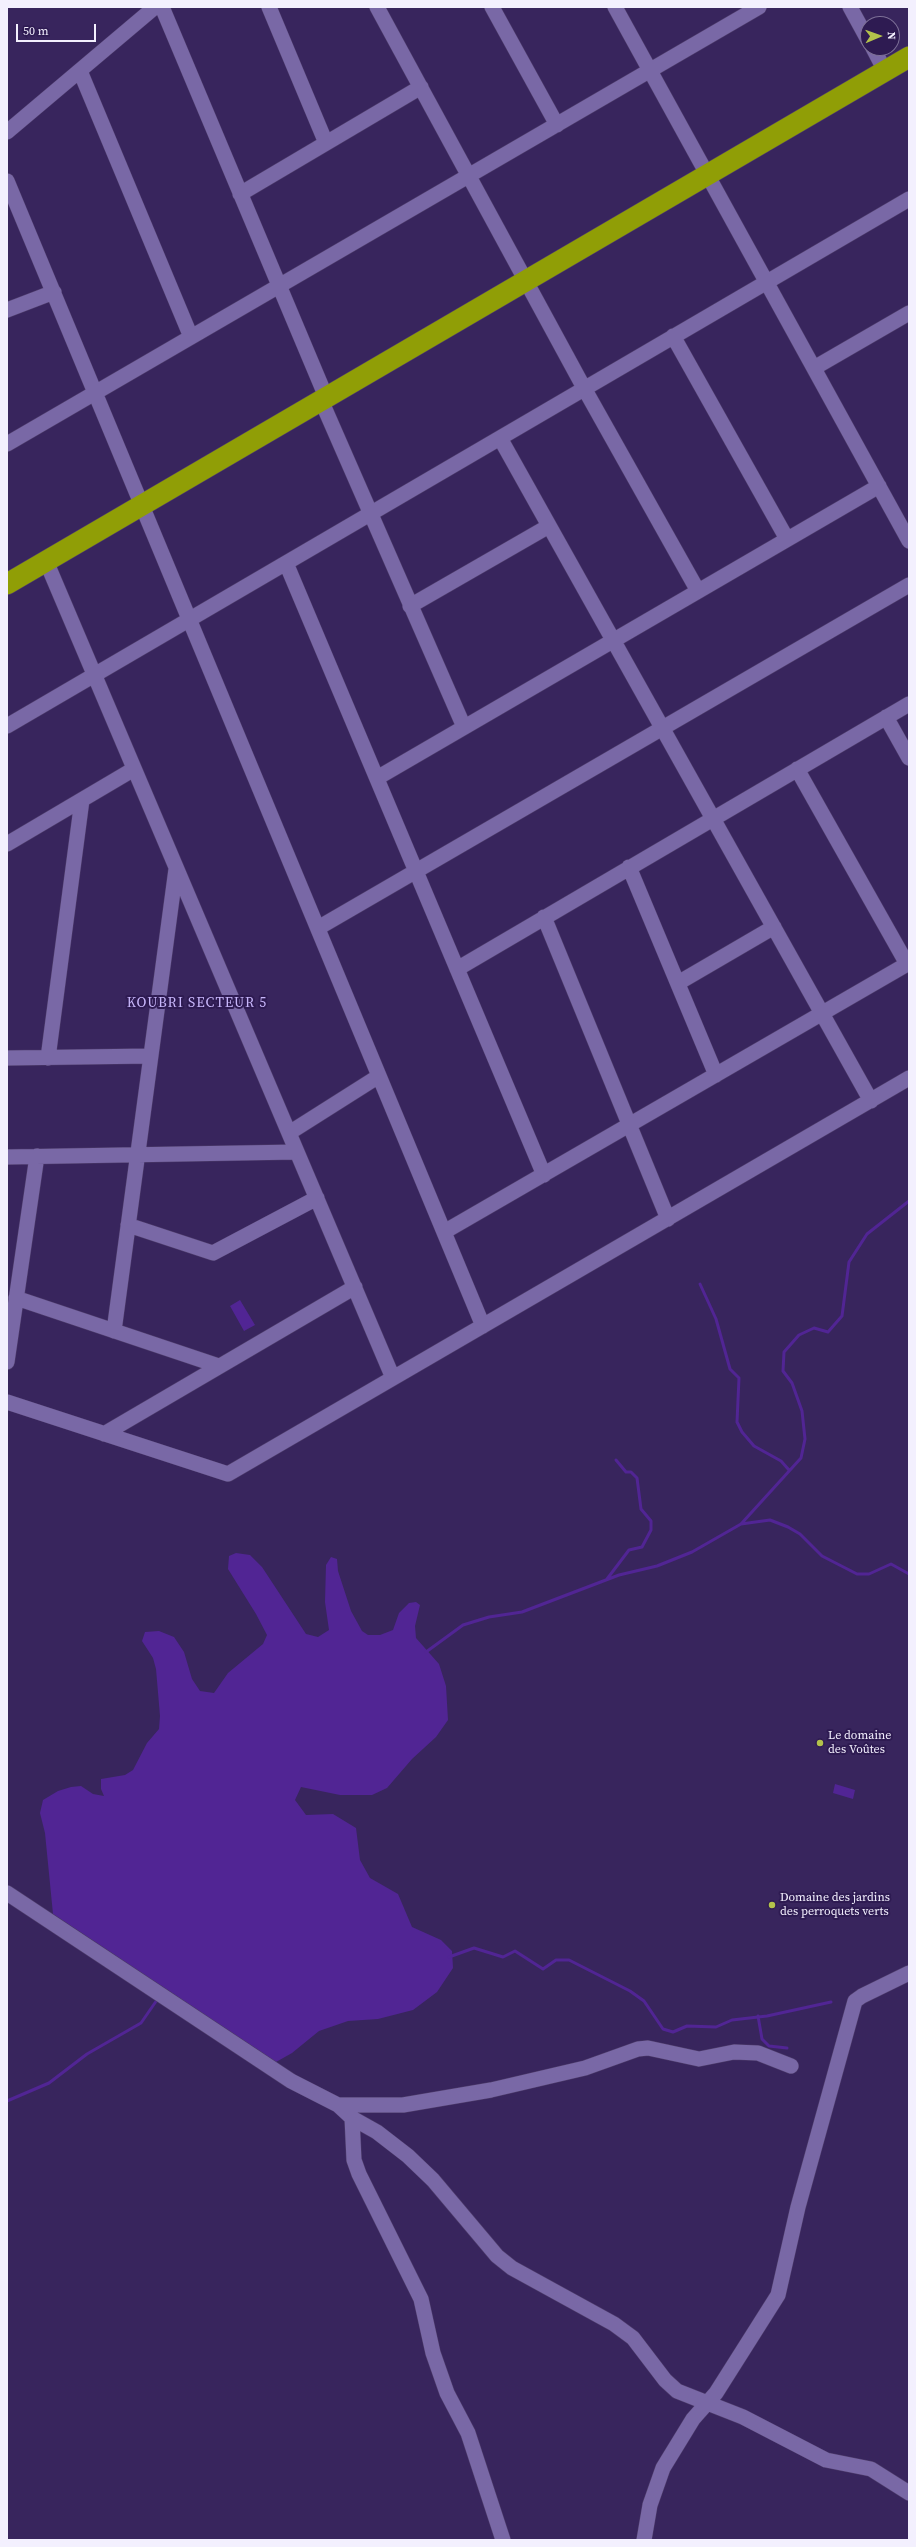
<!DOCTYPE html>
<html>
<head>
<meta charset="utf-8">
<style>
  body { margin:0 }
  #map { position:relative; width:916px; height:2547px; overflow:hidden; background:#38255d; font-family:"Source Serif 4",serif }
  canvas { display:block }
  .frame { position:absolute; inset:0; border:8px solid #f3f0fe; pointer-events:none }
  .north { position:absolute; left:860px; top:16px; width:40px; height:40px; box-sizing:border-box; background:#2e1b52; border:1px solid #7d7097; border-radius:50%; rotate:88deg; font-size:11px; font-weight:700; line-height:16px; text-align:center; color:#f3f0fe }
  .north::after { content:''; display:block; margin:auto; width:14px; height:18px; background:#b3c24b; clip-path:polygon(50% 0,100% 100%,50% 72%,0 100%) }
  .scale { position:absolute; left:16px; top:24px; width:80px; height:18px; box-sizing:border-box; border:2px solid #f3f0fe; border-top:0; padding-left:5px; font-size:12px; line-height:14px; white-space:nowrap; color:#f3f0fe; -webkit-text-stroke:3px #2e1b52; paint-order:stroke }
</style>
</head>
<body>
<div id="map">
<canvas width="916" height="2547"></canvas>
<div class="frame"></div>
<div class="north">N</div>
<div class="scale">50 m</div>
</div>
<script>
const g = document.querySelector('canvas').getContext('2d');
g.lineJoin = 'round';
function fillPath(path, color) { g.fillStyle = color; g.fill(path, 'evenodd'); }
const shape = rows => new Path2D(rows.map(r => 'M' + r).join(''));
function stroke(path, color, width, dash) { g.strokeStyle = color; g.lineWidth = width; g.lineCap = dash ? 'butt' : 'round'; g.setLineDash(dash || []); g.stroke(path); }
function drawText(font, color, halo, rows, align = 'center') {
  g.font = font + ' "Source Serif 4",serif'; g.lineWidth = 4; g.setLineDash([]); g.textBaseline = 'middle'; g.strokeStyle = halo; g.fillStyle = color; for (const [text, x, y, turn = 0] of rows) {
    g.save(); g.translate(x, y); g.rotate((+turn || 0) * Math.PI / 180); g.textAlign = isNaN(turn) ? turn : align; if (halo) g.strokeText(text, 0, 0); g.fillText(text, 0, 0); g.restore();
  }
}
fillPath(shape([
  [240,1300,255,1325,244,1331,230,1306],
  [236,1553,250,1555,262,1567,306,1634,318,1637,329,1630,325,1602,326,1565,331,1557,337,1559,338,1571,351,1611,362,1631,368,1635,380,1635,393,1630,399,1613,409,1603,416,1602,420,1605,415,1626,416,1638,439,1664,446,1686,448,1720,436,1737,412,1759,387,1788,372,1795,340,1795,301,1787,295,1800,306,1815,333,1814,356,1828,360,1860,370,1878,398,1894,412,1927,441,1940,452,1951,453,1968,437,1992,413,2010,378,2019,348,2021,319,2031,292,2053,276,2062,53,1914,45,1833,40,1813,43,1800,58,1791,71,1787,81,1786,93,1794,104,1796,101,1789,101,1779,125,1775,133,1770,147,1743,159,1729,160,1716,156,1669,153,1658,142,1641,145,1632,159,1631,174,1637,184,1652,192,1679,200,1691,214,1693,228,1673,263,1644,267,1635,256,1614,228,1569,229,1556],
  [835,1784,855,1790,853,1799,833,1793]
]), '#512594');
stroke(shape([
  [700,1284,716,1319,730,1369,739,1378,737,1422,742,1432,754,1446,781,1461,789,1470],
  [741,1524,770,1520,788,1527,800,1534,822,1556,857,1574,869,1574,891,1564,909,1574],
  [607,1579,629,1550,642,1547,651,1530,651,1521,641,1509,637,1478,631,1472,626,1472,616,1460],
  [426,1652,463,1625,489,1617,522,1612,619,1575,657,1566,692,1552,741,1524,801,1458,805,1439,802,1411,792,1383,783,1371,784,1352,799,1335,814,1328,828,1332,842,1316,849,1262,867,1234,909,1201],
  [449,1957,474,1948,503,1957,515,1951,543,1969,556,1960,569,1960,630,1991,644,2001,663,2029,673,2032,687,2026,716,2027,732,2020,767,2016,831,2002],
  [758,2016,762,2039,769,2046,787,2048],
  [7,2101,49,2083,87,2054,141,2023,159,1997]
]), '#512594', 3);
const minor = shape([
  [162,7,326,397],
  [269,7,326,143],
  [377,7,584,388,698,591],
  [492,7,557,125],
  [615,7,909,541],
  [850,7,868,40],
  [873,48,885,71],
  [80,71,191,337],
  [7,132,155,7],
  [7,181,483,1326],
  [240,194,421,87],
  [7,310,54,292],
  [673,336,787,539],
  [814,368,909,313],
  [321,400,464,727],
  [500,438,871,1101],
  [7,444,759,7],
  [46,561,393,1378],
  [286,563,544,1175],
  [410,606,549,526],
  [886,717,909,758],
  [7,726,909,199],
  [797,769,907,964],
  [377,778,879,486],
  [7,844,134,769],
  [629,867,716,1075],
  [544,917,668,1219],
  [318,928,909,585],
  [457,969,909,704],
  [678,983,774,927],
  [7,1058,151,1056],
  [48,1058,82,800],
  [289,1133,379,1076],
  [7,1157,297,1152],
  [128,1225,213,1253,317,1198],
  [444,1232,909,963],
  [16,1298,219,1366],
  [114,1331,176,869],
  [7,1362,37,1156],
  [7,1402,228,1474,909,1078],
  [104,1434,355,1287],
  [7,1893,291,2081,338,2105,352,2118,377,2132,408,2156,433,2180,497,2256,512,2268,614,2324,633,2338,665,2380,677,2391,743,2417,826,2460,871,2469,909,2493],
  [338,2105,403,2105,491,2090,585,2068,638,2049,648,2048,699,2059,734,2052,758,2053,791,2066],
  [352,2118,354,2160,359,2174,421,2299,433,2353,447,2393,468,2433,503,2540],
  [644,2540,650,2505,663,2468,693,2419,716,2393,778,2295,798,2207,855,2001,862,1996,909,1973]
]);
const highway = shape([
  [7,584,909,57]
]);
stroke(minor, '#4e3d6b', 16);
stroke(highway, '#4e3d6b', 22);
stroke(minor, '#7968a6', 15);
stroke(highway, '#909e06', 21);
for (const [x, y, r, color] of [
  [820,1743,4,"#b3c24b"],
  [772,1905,4,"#b3c24b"]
]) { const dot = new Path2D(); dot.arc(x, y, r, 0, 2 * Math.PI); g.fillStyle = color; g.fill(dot); stroke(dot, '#2e1b52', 1.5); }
drawText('12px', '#f3f0fe', '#2e1b52', [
  ["Le domaine",828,1736],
  ["des Voûtes",828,1750],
  ["Domaine des jardins",780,1898],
  ["des perroquets verts",780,1912]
], 'left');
g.letterSpacing = '1px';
drawText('14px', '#c8b7fb', '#2e1b52', [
  ["KOUBRI SECTEUR 5",197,1003]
]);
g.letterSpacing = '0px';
</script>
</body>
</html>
